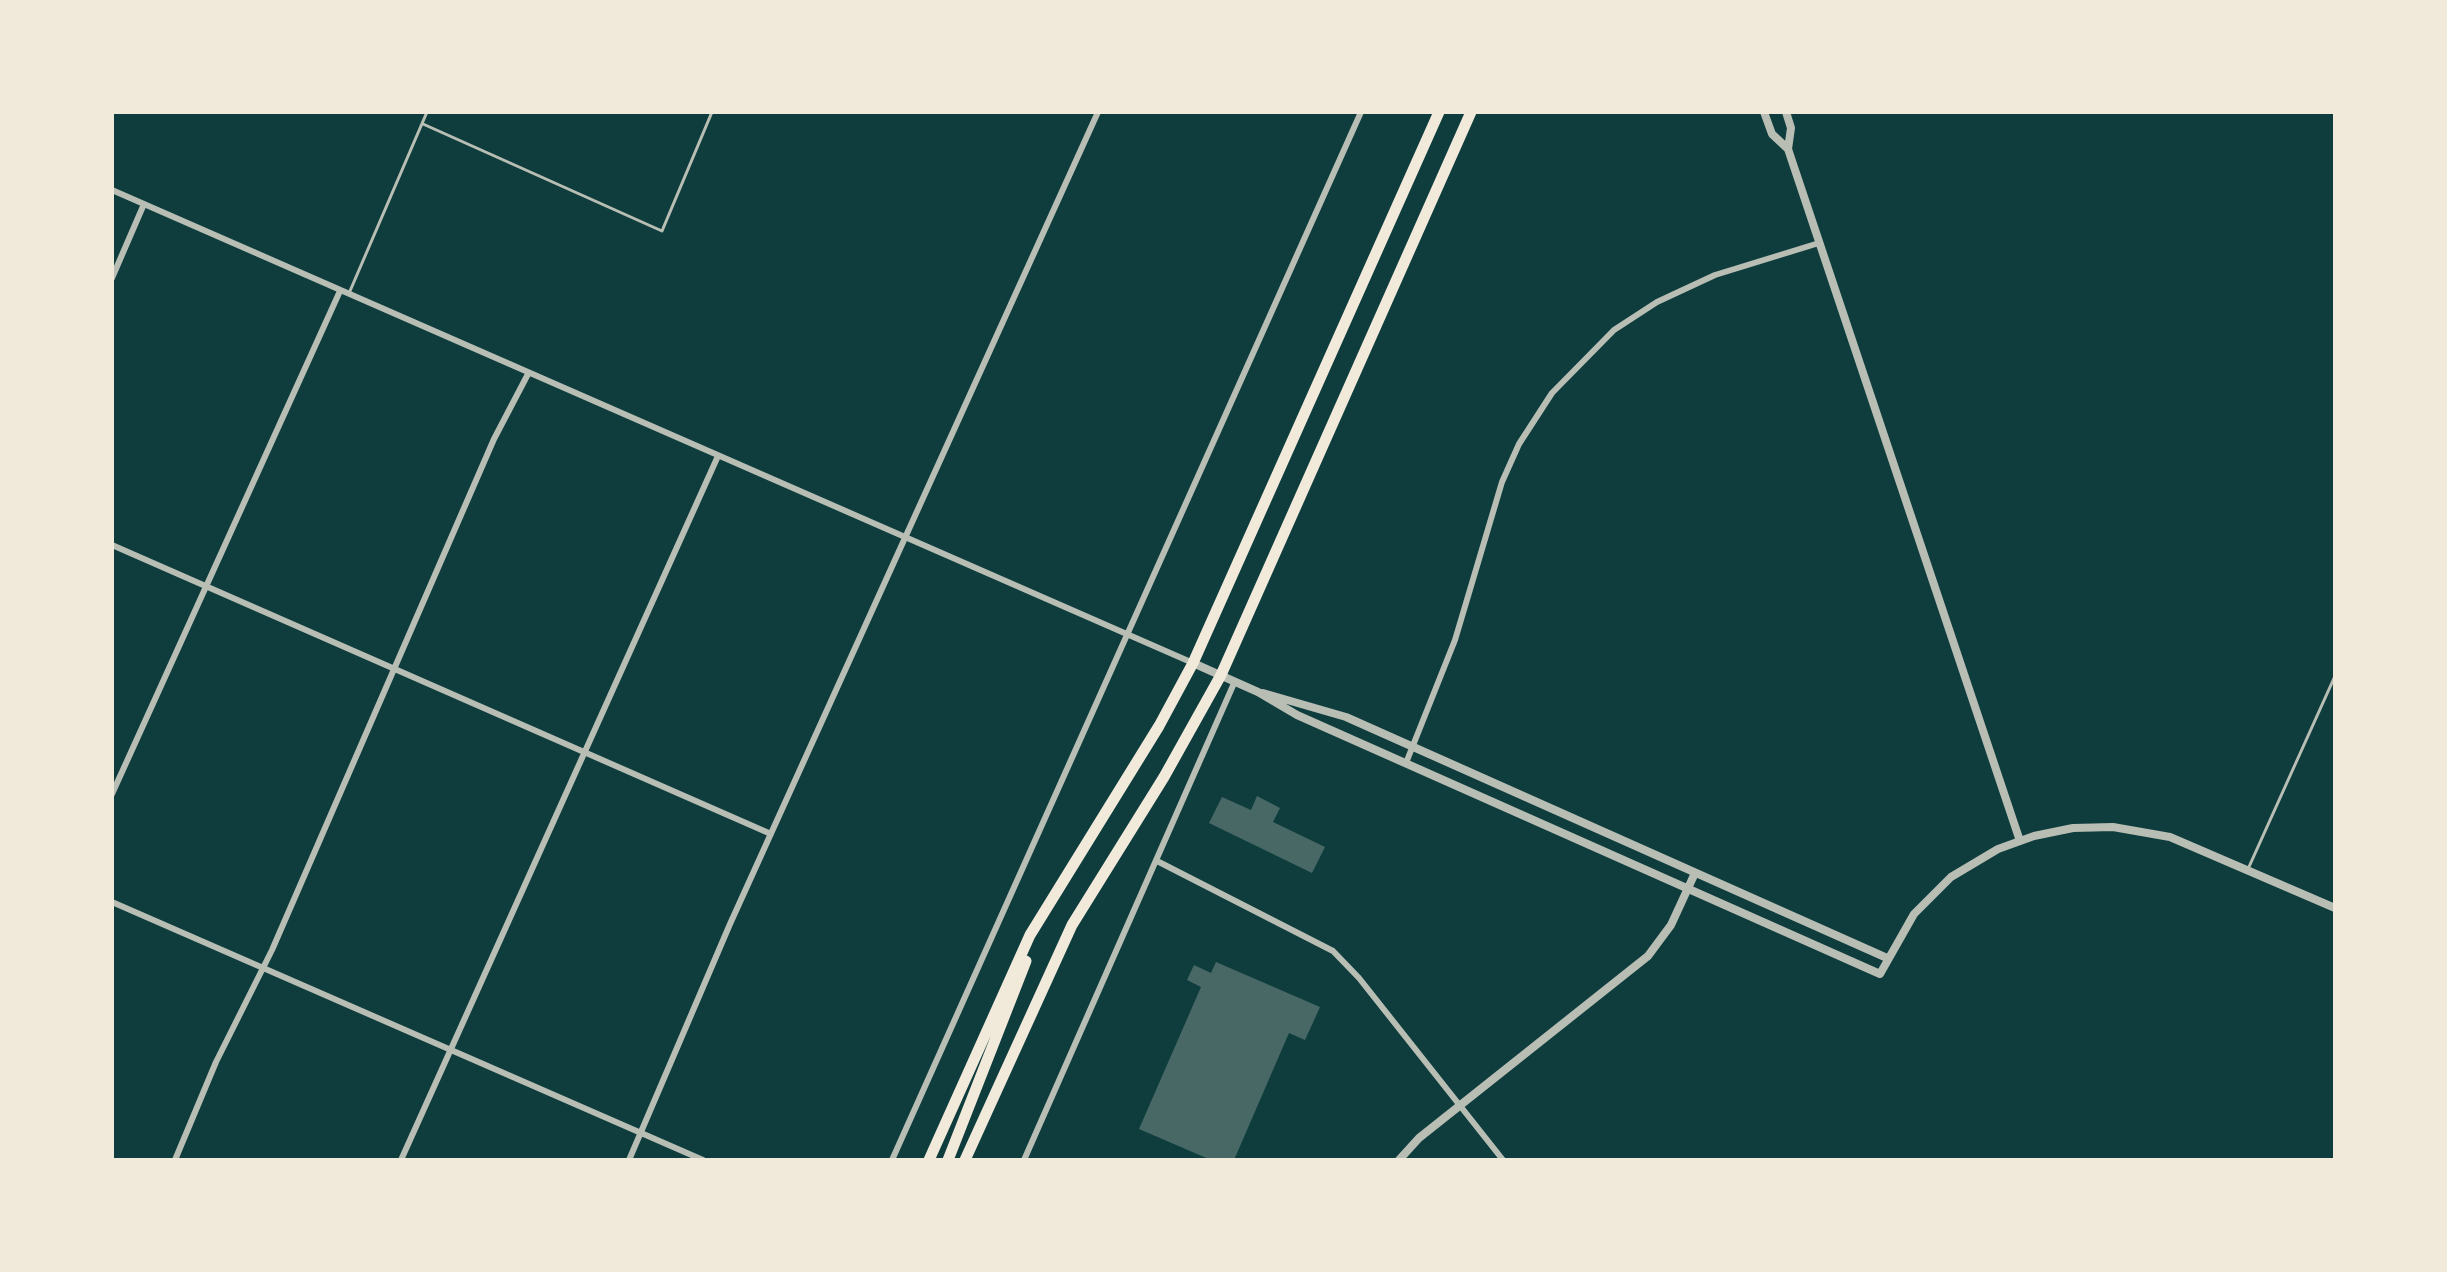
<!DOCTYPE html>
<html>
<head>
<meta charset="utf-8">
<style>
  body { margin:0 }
  #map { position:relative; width:2447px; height:1272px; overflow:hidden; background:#0f3d3e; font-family:Commissioner,sans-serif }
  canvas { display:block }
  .frame { position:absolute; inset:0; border:114px solid #f1e9da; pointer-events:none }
</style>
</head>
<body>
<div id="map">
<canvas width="2447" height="1272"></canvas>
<div class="frame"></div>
</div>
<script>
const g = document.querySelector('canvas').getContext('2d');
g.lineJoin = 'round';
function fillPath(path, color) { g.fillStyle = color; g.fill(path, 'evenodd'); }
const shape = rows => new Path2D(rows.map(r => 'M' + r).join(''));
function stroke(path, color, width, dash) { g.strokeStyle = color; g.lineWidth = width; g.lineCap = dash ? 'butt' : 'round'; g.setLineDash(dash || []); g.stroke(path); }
fillPath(shape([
  [1257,796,1280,808,1273,822,1325,847,1312,873,1209,823,1222,797,1251,810],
  [1216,962,1320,1007,1305,1040,1289,1033,1234,1160,1211,1160,1139,1129,1201,987,1187,980,1194,965,1211,973]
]), '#486865');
stroke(shape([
  [423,124,662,231,712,112],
  [350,291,427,112],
  [2248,869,2335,676]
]), '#b8beb3', 3);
stroke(shape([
  [112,190,1193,663],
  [112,278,144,204],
  [112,545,771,834],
  [1406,763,1455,640,1502,482,1519,444,1552,393,1614,330,1657,302,1715,275,1819,243],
  [112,794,340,291],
  [1157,861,1333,951,1359,978,1503,1160],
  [112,902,703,1160],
  [175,1160,216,1062,272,950,494,439,528,374],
  [401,1160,718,456],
  [629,1160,730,924,1098,112],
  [892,1160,1361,112],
  [1024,1160,1235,681]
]), '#b8beb3', 6);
stroke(shape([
  [1764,112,1772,134,1788,149],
  [1786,112,1791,128,1788,149,2020,841],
  [1193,663,1258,692,1297,715,1880,974,1914,914,1951,877,1998,849,2034,836,2073,828,2113,827,2170,837,2335,908],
  [1263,693,1346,717,1887,958],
  [1399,1160,1419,1138,1648,956,1671,925,1695,873]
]), '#b8beb3', 8);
stroke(shape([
  [929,1160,1030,935,1159,726,1193,663,1439,112],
  [948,1160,1026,961],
  [965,1160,1072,925,1164,777,1221,675,1471,112]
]), '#f1e9da', 11);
</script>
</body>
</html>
